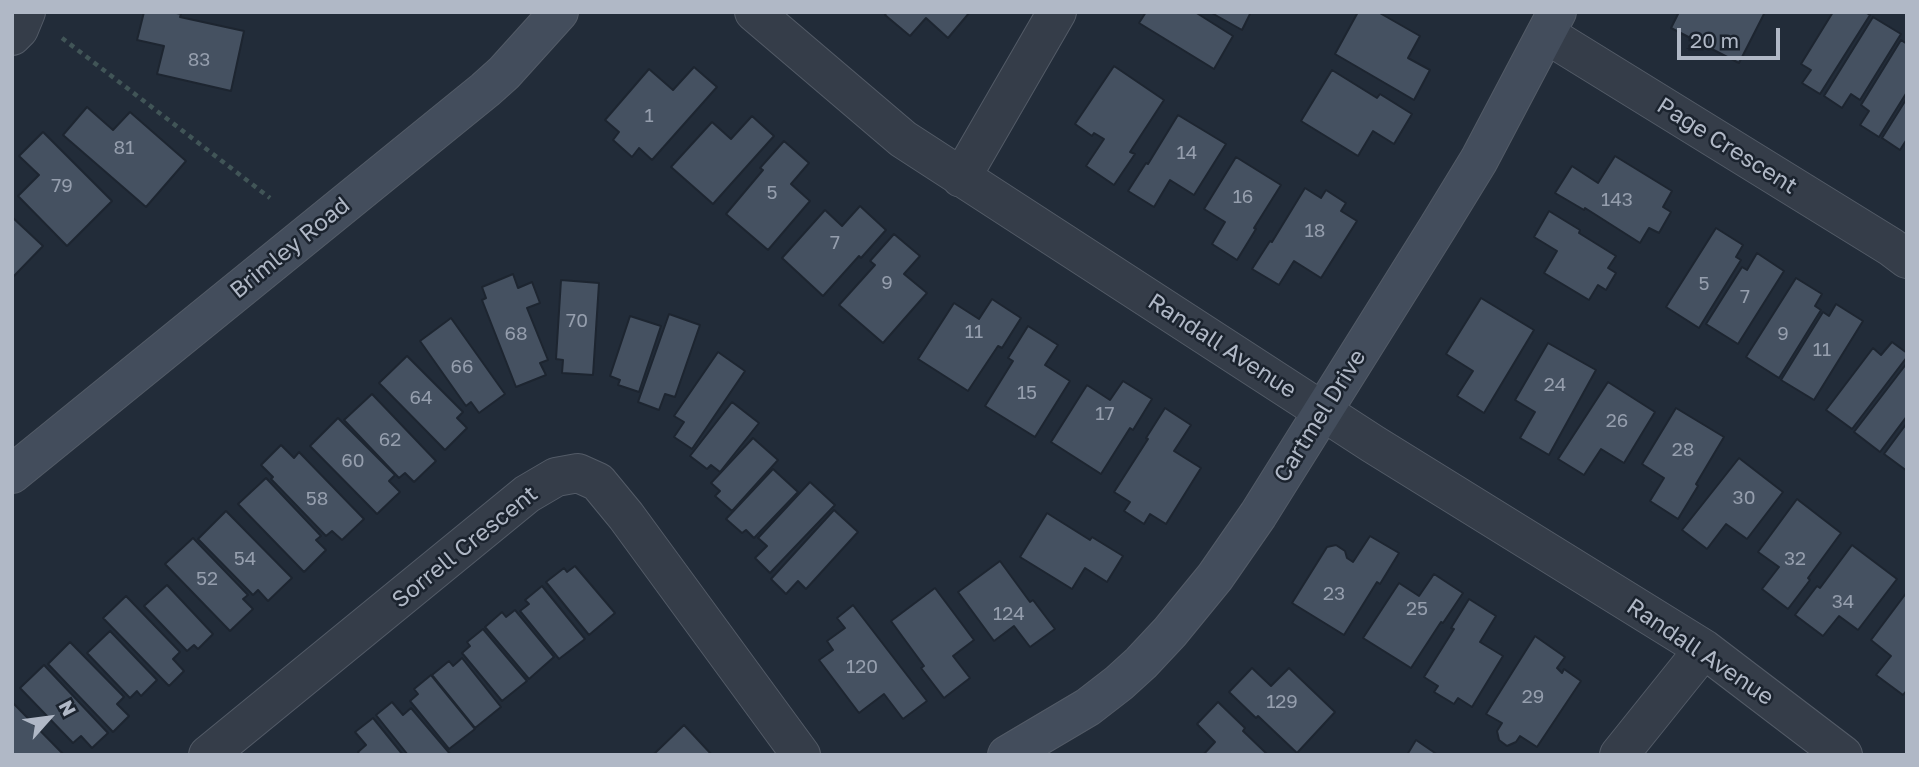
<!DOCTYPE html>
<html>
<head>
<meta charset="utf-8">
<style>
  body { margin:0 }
  #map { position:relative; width:1919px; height:767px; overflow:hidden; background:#222c39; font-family:"Golos Text",sans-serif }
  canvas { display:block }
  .frame { position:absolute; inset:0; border:14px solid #b0b8c6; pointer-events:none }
  .north { position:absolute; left:14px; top:683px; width:70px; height:70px; -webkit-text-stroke:5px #1b232e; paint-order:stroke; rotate:62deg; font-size:19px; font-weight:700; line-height:28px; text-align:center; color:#b0b8c6 }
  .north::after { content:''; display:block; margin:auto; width:24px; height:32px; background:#b0b8c6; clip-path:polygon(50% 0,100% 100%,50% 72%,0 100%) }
  .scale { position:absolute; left:1677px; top:28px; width:103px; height:32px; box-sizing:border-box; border:4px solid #b0b8c6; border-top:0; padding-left:9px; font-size:21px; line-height:24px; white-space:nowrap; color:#b0b8c6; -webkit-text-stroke:5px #1b232e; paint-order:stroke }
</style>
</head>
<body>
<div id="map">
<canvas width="1919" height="767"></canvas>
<div class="frame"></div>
<div class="north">N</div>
<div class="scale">20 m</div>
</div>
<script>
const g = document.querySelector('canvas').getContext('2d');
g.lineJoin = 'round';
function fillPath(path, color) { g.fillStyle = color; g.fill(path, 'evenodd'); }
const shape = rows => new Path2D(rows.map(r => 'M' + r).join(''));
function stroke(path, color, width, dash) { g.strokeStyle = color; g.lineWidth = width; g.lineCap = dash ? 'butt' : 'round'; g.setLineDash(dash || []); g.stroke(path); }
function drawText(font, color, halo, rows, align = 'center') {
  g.font = font + ' "Golos Text",sans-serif'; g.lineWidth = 5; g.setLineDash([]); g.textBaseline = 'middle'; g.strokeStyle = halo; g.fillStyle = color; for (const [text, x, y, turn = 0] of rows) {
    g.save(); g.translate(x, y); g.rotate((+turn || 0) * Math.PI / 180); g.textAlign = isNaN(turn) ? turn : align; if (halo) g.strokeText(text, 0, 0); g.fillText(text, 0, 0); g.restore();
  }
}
const building = shape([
  [144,12,172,12,181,14,180,17,244,31,231,91,157,74,164,46,137,40,144,12],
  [887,12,970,12,948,38,926,18,910,36,885,15,887,12],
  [1146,12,1195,12,1233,36,1214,69,1139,23,1146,12],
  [1210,12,1251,12,1242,30,1210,12],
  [1358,12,1378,12,1420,36,1408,58,1430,70,1414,100,1335,54,1358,12],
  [1679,12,1765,12,1739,63,1671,28,1679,12],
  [1833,12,1865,12,1870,15,1820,94,1802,83,1811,70,1801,64,1833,12],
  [1873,17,1901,34,1860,100,1851,94,1842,108,1824,96,1873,17],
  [1901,40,1907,44,1907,92,1879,137,1860,125,1869,111,1861,105,1901,40],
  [1114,66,1164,100,1130,152,1135,154,1114,185,1086,166,1104,139,1094,133,1092,136,1075,124,1114,66],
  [694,67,717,87,652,160,639,148,632,157,613,140,619,132,605,120,649,69,673,90,694,67],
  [1332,70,1377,98,1380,94,1412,114,1394,144,1373,131,1358,156,1301,121,1332,70],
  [1907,98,1907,139,1900,150,1882,138,1907,98],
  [87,107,113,130,130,112,186,161,146,207,63,135,87,107],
  [1178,115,1226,144,1194,195,1170,180,1154,207,1128,191,1146,163,1148,164,1178,115],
  [752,116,774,136,713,204,671,167,712,122,731,139,752,116],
  [43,132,112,201,67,246,18,196,39,175,19,156,43,132],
  [784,141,809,163,791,184,810,201,768,250,726,214,763,170,760,168,784,141],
  [1615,156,1672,191,1663,207,1671,212,1659,233,1649,228,1640,243,1585,208,1584,210,1555,193,1572,166,1598,183,1615,156],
  [1236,157,1281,185,1254,228,1256,229,1237,260,1212,244,1225,222,1204,209,1236,157],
  [1305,188,1321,198,1326,190,1346,203,1341,211,1357,221,1321,278,1294,261,1279,285,1252,269,1270,241,1272,242,1305,188],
  [860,206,886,230,861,258,859,256,823,296,782,258,825,210,842,226,860,206],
  [1549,211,1580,230,1579,233,1616,256,1608,268,1616,273,1606,290,1598,285,1589,300,1544,273,1557,251,1534,237,1549,211],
  [12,217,43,246,12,278,12,217],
  [1716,228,1743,245,1736,257,1741,260,1699,328,1666,307,1716,228],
  [894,234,920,256,904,274,927,293,883,343,839,305,875,265,870,261,894,234],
  [1757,253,1784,271,1738,344,1706,324,1742,267,1747,270,1757,253],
  [513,274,518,288,532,282,540,303,527,308,548,360,540,363,546,375,516,387,482,300,486,298,482,287,513,274],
  [1796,278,1822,294,1815,306,1821,310,1779,378,1746,357,1796,278],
  [561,280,599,283,593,375,562,373,563,360,556,359,561,280],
  [1481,298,1534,330,1484,413,1457,396,1473,371,1446,354,1481,298],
  [992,299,1021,318,1002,348,998,346,968,391,918,359,954,303,979,319,992,299],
  [1836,304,1863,321,1814,400,1781,380,1823,312,1829,316,1836,304],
  [669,314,700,325,675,397,665,394,659,410,638,402,669,314],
  [630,316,661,326,639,392,618,385,620,380,610,376,630,316],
  [451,318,505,394,479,413,471,402,466,406,420,341,451,318],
  [1028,326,1058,345,1045,365,1070,381,1035,437,985,406,1013,361,1008,358,1028,326],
  [1892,342,1907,353,1907,357,1852,429,1826,410,1873,348,1881,355,1892,342],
  [1548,343,1596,370,1549,455,1520,438,1535,412,1515,400,1548,343],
  [718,352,745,371,692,449,674,437,684,422,674,416,718,352],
  [407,356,463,412,457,418,467,428,445,450,379,383,407,356],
  [1907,363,1907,416,1880,452,1854,432,1907,363],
  [1123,381,1152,399,1133,430,1130,428,1101,474,1051,442,1087,385,1110,400,1123,381],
  [1608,382,1655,412,1624,463,1601,449,1584,475,1558,459,1608,382],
  [372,394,436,461,414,482,405,473,399,478,344,420,372,394],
  [732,402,759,423,720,472,711,465,707,469,690,456,732,402],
  [1165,408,1191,425,1174,451,1201,468,1166,524,1150,514,1144,524,1124,511,1130,502,1114,492,1148,439,1146,438,1165,408],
  [1676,408,1724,437,1696,484,1698,486,1678,519,1650,501,1664,478,1642,464,1676,408],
  [338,418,395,475,389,481,400,492,377,514,310,446,338,418],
  [1907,423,1907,471,1884,454,1907,423],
  [753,438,778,460,732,511,715,496,720,491,711,483,753,438],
  [281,445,294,458,299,452,364,519,342,540,332,531,326,536,271,479,273,477,261,465,281,445],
  [1739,458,1783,492,1747,539,1726,524,1707,549,1682,530,1739,458],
  [773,469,798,492,754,538,746,530,742,533,726,519,773,469],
  [266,478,321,536,316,540,326,550,304,572,238,504,266,478],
  [810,482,835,505,770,573,755,558,767,546,758,538,810,482],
  [1797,499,1841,533,1808,578,1810,580,1788,609,1762,589,1779,567,1758,552,1797,499],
  [834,510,858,532,806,589,798,581,786,594,771,579,834,510],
  [226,511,292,578,268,601,258,590,253,595,198,539,226,511],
  [1047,513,1090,540,1092,537,1123,556,1107,582,1085,568,1072,589,1020,557,1047,513],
  [1370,536,1399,553,1380,584,1377,582,1344,635,1292,603,1327,547,1336,545,1345,551,1347,558,1353,562,1370,536],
  [193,538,248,595,243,599,253,609,230,631,165,564,193,538],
  [1852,545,1897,579,1858,630,1839,616,1823,636,1795,615,1817,586,1820,588,1852,545],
  [1000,561,1030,602,1033,600,1055,629,1030,647,1014,626,994,641,958,592,1000,561],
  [575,566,615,613,589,635,546,582,564,568,567,572,575,566],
  [1434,574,1463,593,1443,623,1441,622,1411,668,1363,638,1399,583,1419,596,1434,574],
  [167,585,213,634,198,649,194,645,187,651,144,606,167,585],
  [542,586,585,639,559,659,520,611,529,604,525,600,542,586],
  [935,588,974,640,953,656,970,678,944,698,921,668,924,666,891,621,935,588],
  [1907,592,1907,690,1903,695,1876,675,1891,656,1871,640,1907,592],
  [126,596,180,652,173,659,184,671,169,686,103,618,126,596],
  [1469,599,1496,616,1480,642,1503,656,1472,707,1458,698,1454,704,1434,692,1438,686,1424,677,1454,629,1451,628,1469,599],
  [853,605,927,701,903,719,884,694,859,713,819,660,833,650,827,641,845,628,837,618,853,605],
  [515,610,554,657,529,679,485,627,502,612,506,617,515,610],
  [483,629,527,681,502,701,462,653,470,646,467,642,483,629],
  [110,631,157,680,141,696,137,691,130,698,87,653,110,631],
  [1535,636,1565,657,1557,668,1562,673,1564,669,1581,681,1537,747,1520,736,1516,742,1507,746,1499,740,1497,731,1502,723,1486,714,1535,636],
  [70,642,124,697,117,704,129,716,113,732,48,664,70,642],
  [462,658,501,707,475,728,432,675,449,661,453,666,462,658],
  [44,665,108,733,92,748,81,736,73,743,20,688,44,665],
  [1252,668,1271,686,1289,668,1335,712,1297,753,1258,716,1256,718,1229,692,1252,668],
  [431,675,475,729,449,749,410,701,418,694,414,689,431,675],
  [12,702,64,755,12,755,12,702],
  [392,702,403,715,411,708,451,755,408,755,376,715,392,702],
  [1218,702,1245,728,1243,731,1268,755,1203,755,1215,742,1197,724,1218,702],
  [373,718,403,755,360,755,358,752,366,745,355,732,373,718],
  [684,725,712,755,653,755,684,725],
  [1416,740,1438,755,1407,755,1416,740]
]);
fillPath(building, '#455161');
stroke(building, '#1d2530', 2);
const street = shape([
  [754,12,903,139,1373,444,1704,649,1843,755],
  [1546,34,1891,247,1907,259],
  [12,36,19,29,26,12],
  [961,178,1057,12],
  [208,755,527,494,556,477,578,473,598,482,626,516,801,755],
  [1619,755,1704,649]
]);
const secondary = shape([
  [12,474,485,90,504,73,559,12],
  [1007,755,1088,707,1119,683,1141,663,1170,632,1215,577,1258,515,1438,227,1479,160,1557,12]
]);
stroke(street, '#535b67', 40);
stroke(secondary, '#535b67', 40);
stroke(shape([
  [62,38,270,198]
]), '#415557', 4.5, [5, 5]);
stroke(street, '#353d49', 38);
stroke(secondary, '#434d5c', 38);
drawText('19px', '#959ead', null, [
  ["83",199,60],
  ["1",649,116],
  ["81",124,148],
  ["14",1187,153],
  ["79",62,186],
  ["5",772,193],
  ["16",1243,197],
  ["143",1617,200],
  ["18",1315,231],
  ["7",835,243],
  ["9",887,283],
  ["5",1704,284],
  ["7",1745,297],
  ["70",577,321],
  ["11",974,332],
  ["68",516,334],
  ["9",1783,334],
  ["11",1822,350],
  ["66",462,367],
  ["24",1555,385],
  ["15",1027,393],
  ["64",421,398],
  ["17",1105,414],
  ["26",1617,421],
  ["62",390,440],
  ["28",1683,450],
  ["60",353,461],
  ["30",1744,498],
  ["58",317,499],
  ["54",245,559],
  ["32",1795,559],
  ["52",207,579],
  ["23",1334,594],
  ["34",1843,602],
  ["25",1417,609],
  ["124",1009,614],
  ["120",862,667],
  ["29",1533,697],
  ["129",1282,702]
]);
drawText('23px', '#b0b8c6', '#1b232e', [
  ["Page Crescent",1727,146,32],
  ["Brimley Road",290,248,-39],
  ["Randall Avenue",1222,346,33],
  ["Cartmel Drive",1320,416,-58],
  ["Sorrell Crescent",465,547,-39],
  ["Randall Avenue",1700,652,34]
]);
</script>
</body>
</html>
